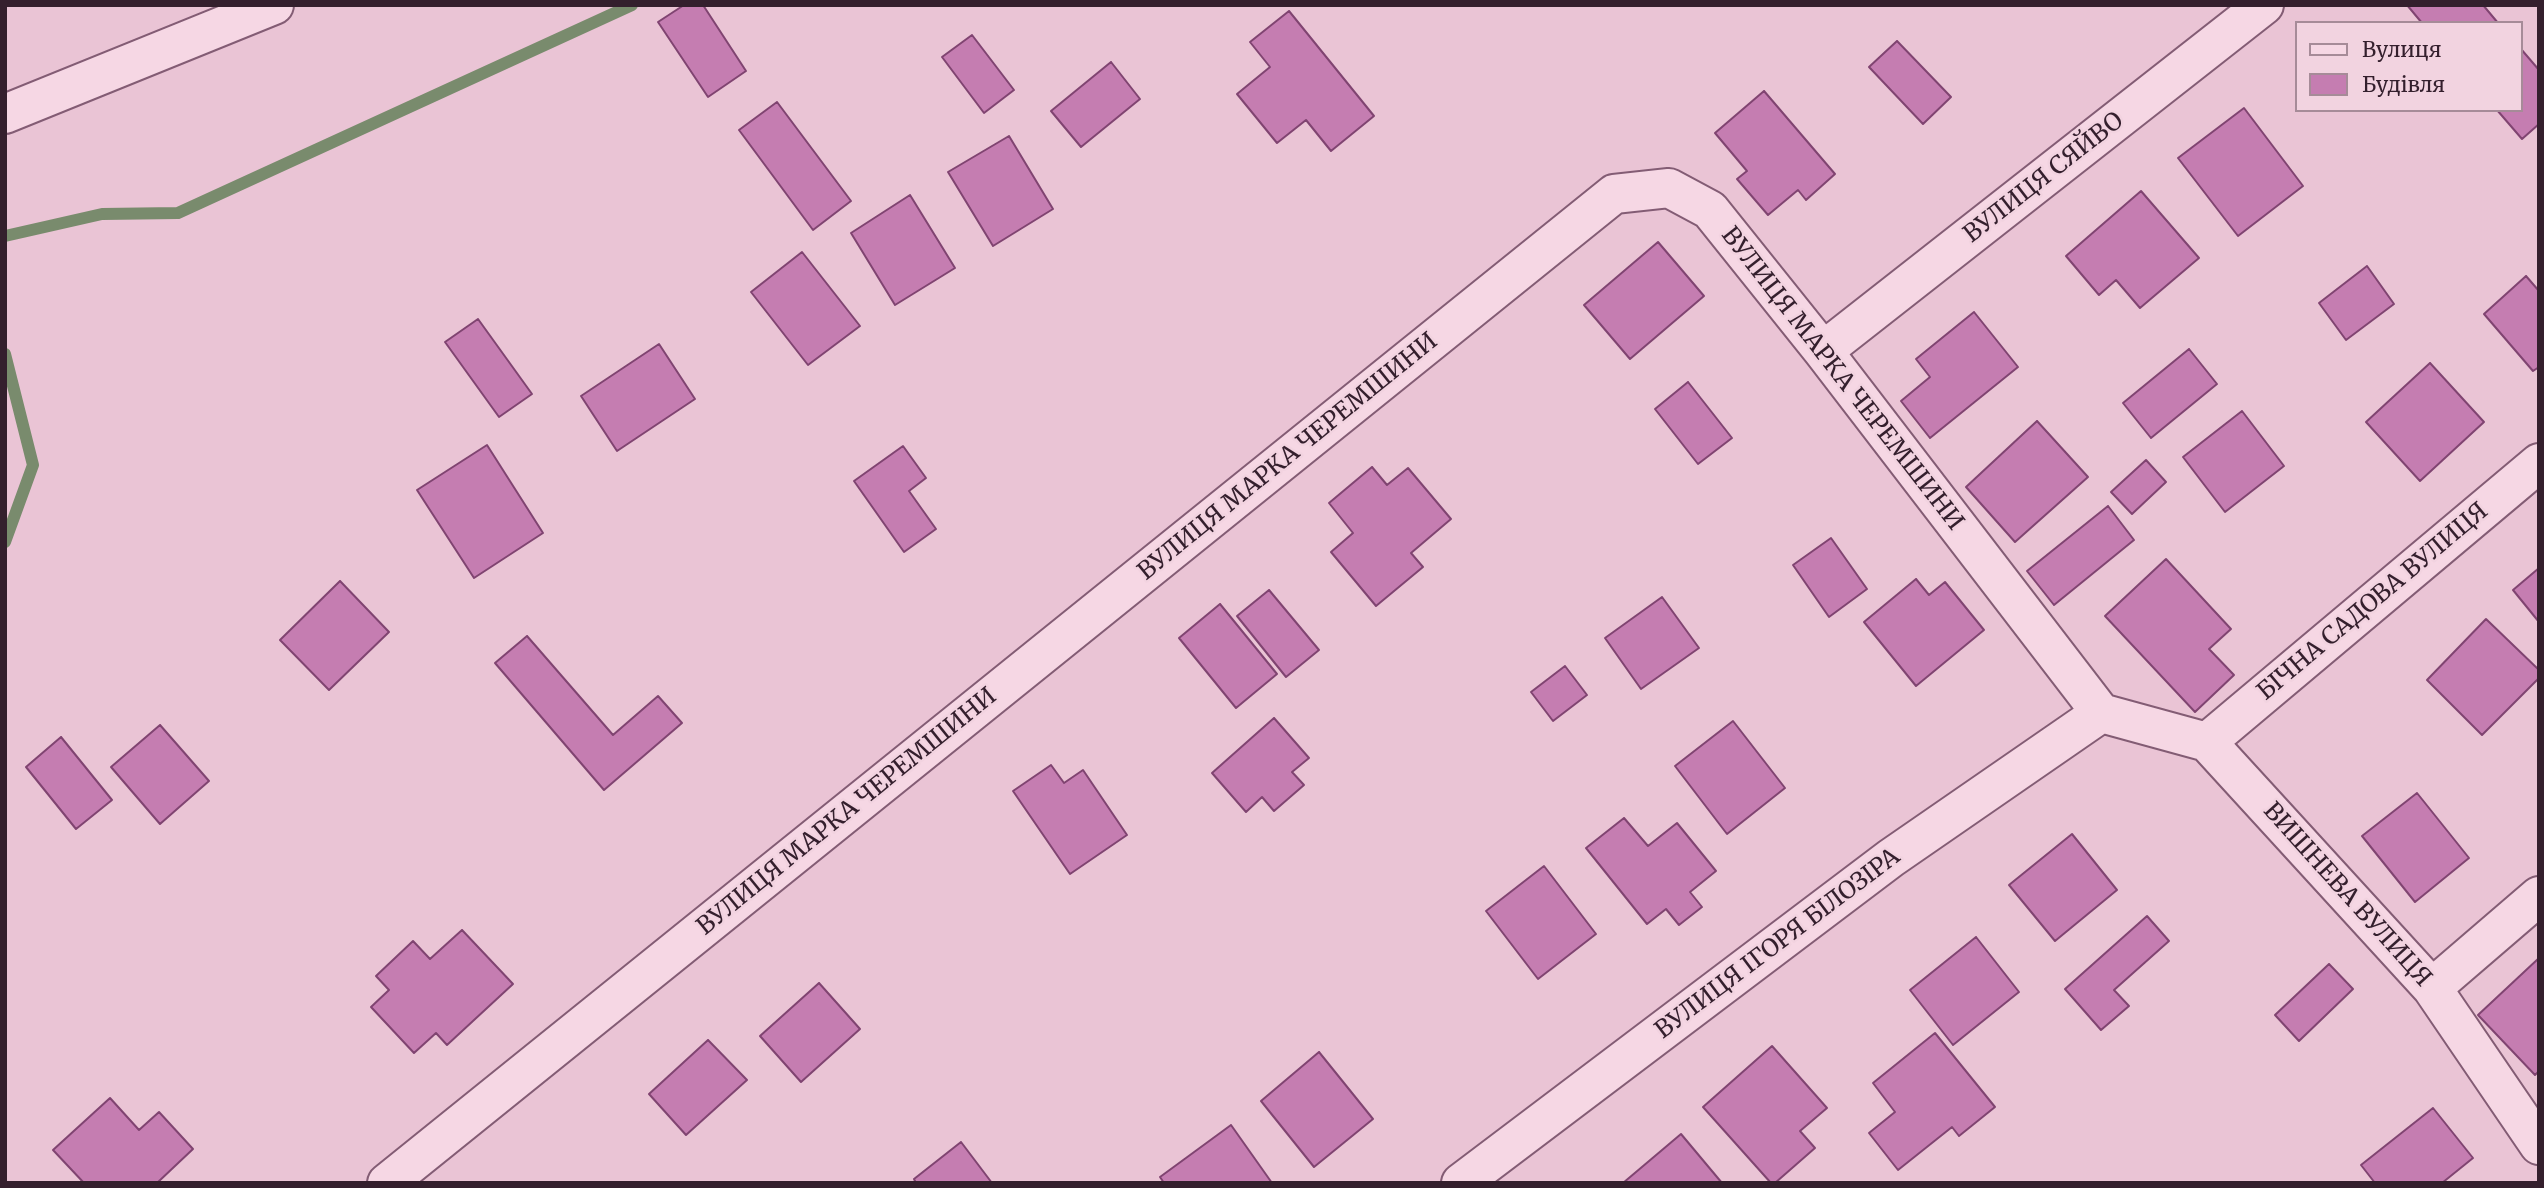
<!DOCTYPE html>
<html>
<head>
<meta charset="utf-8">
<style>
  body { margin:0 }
  #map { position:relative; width:2544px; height:1188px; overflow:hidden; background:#eac4d5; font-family:Merriweather,serif }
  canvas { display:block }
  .frame { position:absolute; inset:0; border:7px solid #341f2d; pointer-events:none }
  .legend { position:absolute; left:2295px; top:21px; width:228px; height:91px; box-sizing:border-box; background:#f2d3e0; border:2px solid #a68b98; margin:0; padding:9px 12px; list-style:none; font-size:21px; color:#341f2d }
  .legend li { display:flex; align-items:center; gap:14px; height:35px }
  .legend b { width:35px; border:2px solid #a68b98 }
</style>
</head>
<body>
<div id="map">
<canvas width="2544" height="1188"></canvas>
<div class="frame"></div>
<ul class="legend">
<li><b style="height:9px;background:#f6d7e4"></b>Вулиця</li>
<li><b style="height:19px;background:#c57db1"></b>Будівля</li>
</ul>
</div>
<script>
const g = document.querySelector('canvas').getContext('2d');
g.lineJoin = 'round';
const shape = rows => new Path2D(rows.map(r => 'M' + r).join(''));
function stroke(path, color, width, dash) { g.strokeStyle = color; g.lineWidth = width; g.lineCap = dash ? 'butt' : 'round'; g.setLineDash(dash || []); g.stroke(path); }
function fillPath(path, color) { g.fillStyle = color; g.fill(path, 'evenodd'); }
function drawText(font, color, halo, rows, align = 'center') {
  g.font = font + ' Merriweather,serif'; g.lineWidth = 5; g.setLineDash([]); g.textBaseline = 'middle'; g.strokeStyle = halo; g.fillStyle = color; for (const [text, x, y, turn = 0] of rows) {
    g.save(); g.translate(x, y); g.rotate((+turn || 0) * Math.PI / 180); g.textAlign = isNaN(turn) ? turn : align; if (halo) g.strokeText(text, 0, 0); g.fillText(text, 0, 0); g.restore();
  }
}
stroke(shape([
  [5,236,102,214,178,213,632,5],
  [5,354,33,465,5,542]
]), '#798b6d', 12);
const building = shape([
  [684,5,703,5,746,71,708,97,658,22,684,5],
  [2407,5,2483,5,2498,23,2422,23,2407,5],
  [1289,11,1374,116,1331,151,1306,120,1277,143,1237,94,1270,67,1250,42,1289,11],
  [972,35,1014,90,984,113,942,57,972,35],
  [1897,41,1951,97,1923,124,1869,67,1897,41],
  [2521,49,2539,70,2539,124,2522,139,2497,110,2521,110,2521,49],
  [1111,62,1140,99,1081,147,1051,111,1111,62],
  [1764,91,1835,174,1806,200,1798,190,1768,215,1737,179,1747,171,1715,133,1764,91],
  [777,102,851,201,813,230,739,130,777,102],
  [2244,108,2303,186,2238,236,2178,158,2244,108],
  [1009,136,1053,209,993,246,948,172,1009,136],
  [2141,191,2199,258,2140,308,2116,280,2099,295,2066,256,2141,191],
  [910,195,955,268,895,305,851,233,910,195],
  [1658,242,1704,296,1630,359,1584,305,1658,242],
  [802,252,860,326,808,365,751,292,802,252],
  [2367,266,2394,304,2346,340,2319,303,2367,266],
  [2526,276,2539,291,2539,367,2533,371,2484,314,2526,276],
  [1974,312,2018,367,1930,438,1901,401,1930,377,1916,359,1974,312],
  [478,319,532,394,499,417,445,342,478,319],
  [659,344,695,399,617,451,581,396,659,344],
  [2189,349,2217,384,2151,438,2123,403,2189,349],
  [2430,363,2484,422,2420,481,2366,422,2430,363],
  [1688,382,1732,438,1698,464,1655,409,1688,382],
  [2242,411,2284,466,2225,512,2183,457,2242,411],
  [2037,421,2088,477,2015,542,1966,487,2037,421],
  [487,445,543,533,474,578,417,490,487,445],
  [903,446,926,478,909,491,936,529,904,552,854,481,903,446],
  [2146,460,2166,482,2132,514,2111,492,2146,460],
  [1372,467,1387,485,1408,468,1451,519,1411,553,1423,567,1376,606,1331,552,1353,533,1329,503,1372,467],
  [2108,506,2134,540,2054,605,2027,571,2108,506],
  [1831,538,1867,589,1829,617,1793,565,1831,538],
  [2166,559,2231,629,2209,649,2234,675,2195,712,2105,616,2166,559],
  [2539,568,2539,622,2513,590,2539,568],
  [1916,579,1929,595,1945,582,1984,630,1916,686,1864,622,1916,579],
  [340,581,389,632,329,690,280,640,340,581],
  [1269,590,1319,650,1286,677,1237,616,1269,590],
  [1662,597,1699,648,1641,689,1605,638,1662,597],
  [1220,604,1277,674,1236,708,1179,638,1220,604],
  [2486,619,2539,670,2539,678,2482,735,2427,680,2486,619],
  [527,636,613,735,658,696,682,723,604,790,495,663,527,636],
  [1565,666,1587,695,1553,721,1531,692,1565,666],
  [1274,718,1309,758,1292,772,1304,785,1274,811,1262,797,1246,812,1212,773,1274,718],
  [1733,721,1785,788,1727,834,1675,766,1733,721],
  [160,725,209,781,160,824,111,767,160,725],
  [61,737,112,800,76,829,26,767,61,737],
  [1051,765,1064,783,1083,770,1127,835,1070,874,1013,791,1051,765],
  [2417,793,2469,858,2415,902,2362,836,2417,793],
  [1624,818,1648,846,1677,823,1716,871,1690,892,1702,907,1679,925,1666,909,1647,924,1586,848,1624,818],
  [2072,834,2117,890,2055,941,2009,885,2072,834],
  [1544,866,1596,934,1538,979,1486,911,1544,866],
  [2147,916,2169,941,2114,990,2129,1006,2101,1030,2065,989,2147,916],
  [462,930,513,984,447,1045,436,1033,414,1053,371,1007,389,990,376,976,413,941,430,959,462,930],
  [1976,937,2019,992,1953,1045,1910,990,1976,937],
  [2539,958,2539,1071,2535,1075,2478,1015,2539,958],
  [2329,964,2353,989,2299,1041,2275,1015,2329,964],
  [819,983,860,1029,801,1082,760,1036,819,983],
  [1935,1033,1995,1107,1959,1136,1952,1127,1898,1170,1869,1133,1895,1112,1873,1083,1935,1033],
  [708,1040,747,1080,686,1135,649,1094,708,1040],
  [1772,1046,1827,1108,1800,1131,1815,1148,1775,1183,1771,1183,1703,1107,1772,1046],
  [1319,1052,1373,1119,1314,1167,1261,1101,1319,1052],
  [110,1098,139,1130,159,1112,193,1149,157,1183,84,1183,53,1150,110,1098],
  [2433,1108,2473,1158,2442,1183,2375,1183,2361,1165,2433,1108],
  [1231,1125,1272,1183,1164,1183,1160,1177,1231,1125],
  [1681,1134,1722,1183,1623,1183,1681,1134],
  [961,1142,992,1183,916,1183,914,1179,961,1142]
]);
fillPath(building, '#c57db1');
stroke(building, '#804471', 2);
const minor = shape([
  [5,114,274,5],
  [1823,351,2264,5],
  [2101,713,2207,742,2432,988,2539,1145],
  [2207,742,2539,463],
  [2432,988,2539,896],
  [387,1183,1614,194,1669,188,1710,210,1823,351,2101,713],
  [1461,1183,1891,858,2101,713]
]);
stroke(minor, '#835c74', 42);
stroke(minor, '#f6d7e4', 38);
drawText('24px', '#341f2d', '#f2d3e0', [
  ["ВУЛИЦЯ СЯЙВО",2044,178,-38],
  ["ВУЛИЦЯ МАРКА ЧЕРЕМШИНИ",1842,379,52],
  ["ВУЛИЦЯ МАРКА ЧЕРЕМШИНИ",1288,457,-39],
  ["БІЧНА САДОВА ВУЛИЦЯ",2373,602,-40],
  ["ВУЛИЦЯ МАРКА ЧЕРЕМШИНИ",847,812,-39],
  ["ВИШНЕВА ВУЛИЦЯ",2347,895,48],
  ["ВУЛИЦЯ ІГОРЯ БІЛОЗІРА",1778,944,-37]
]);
</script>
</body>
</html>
